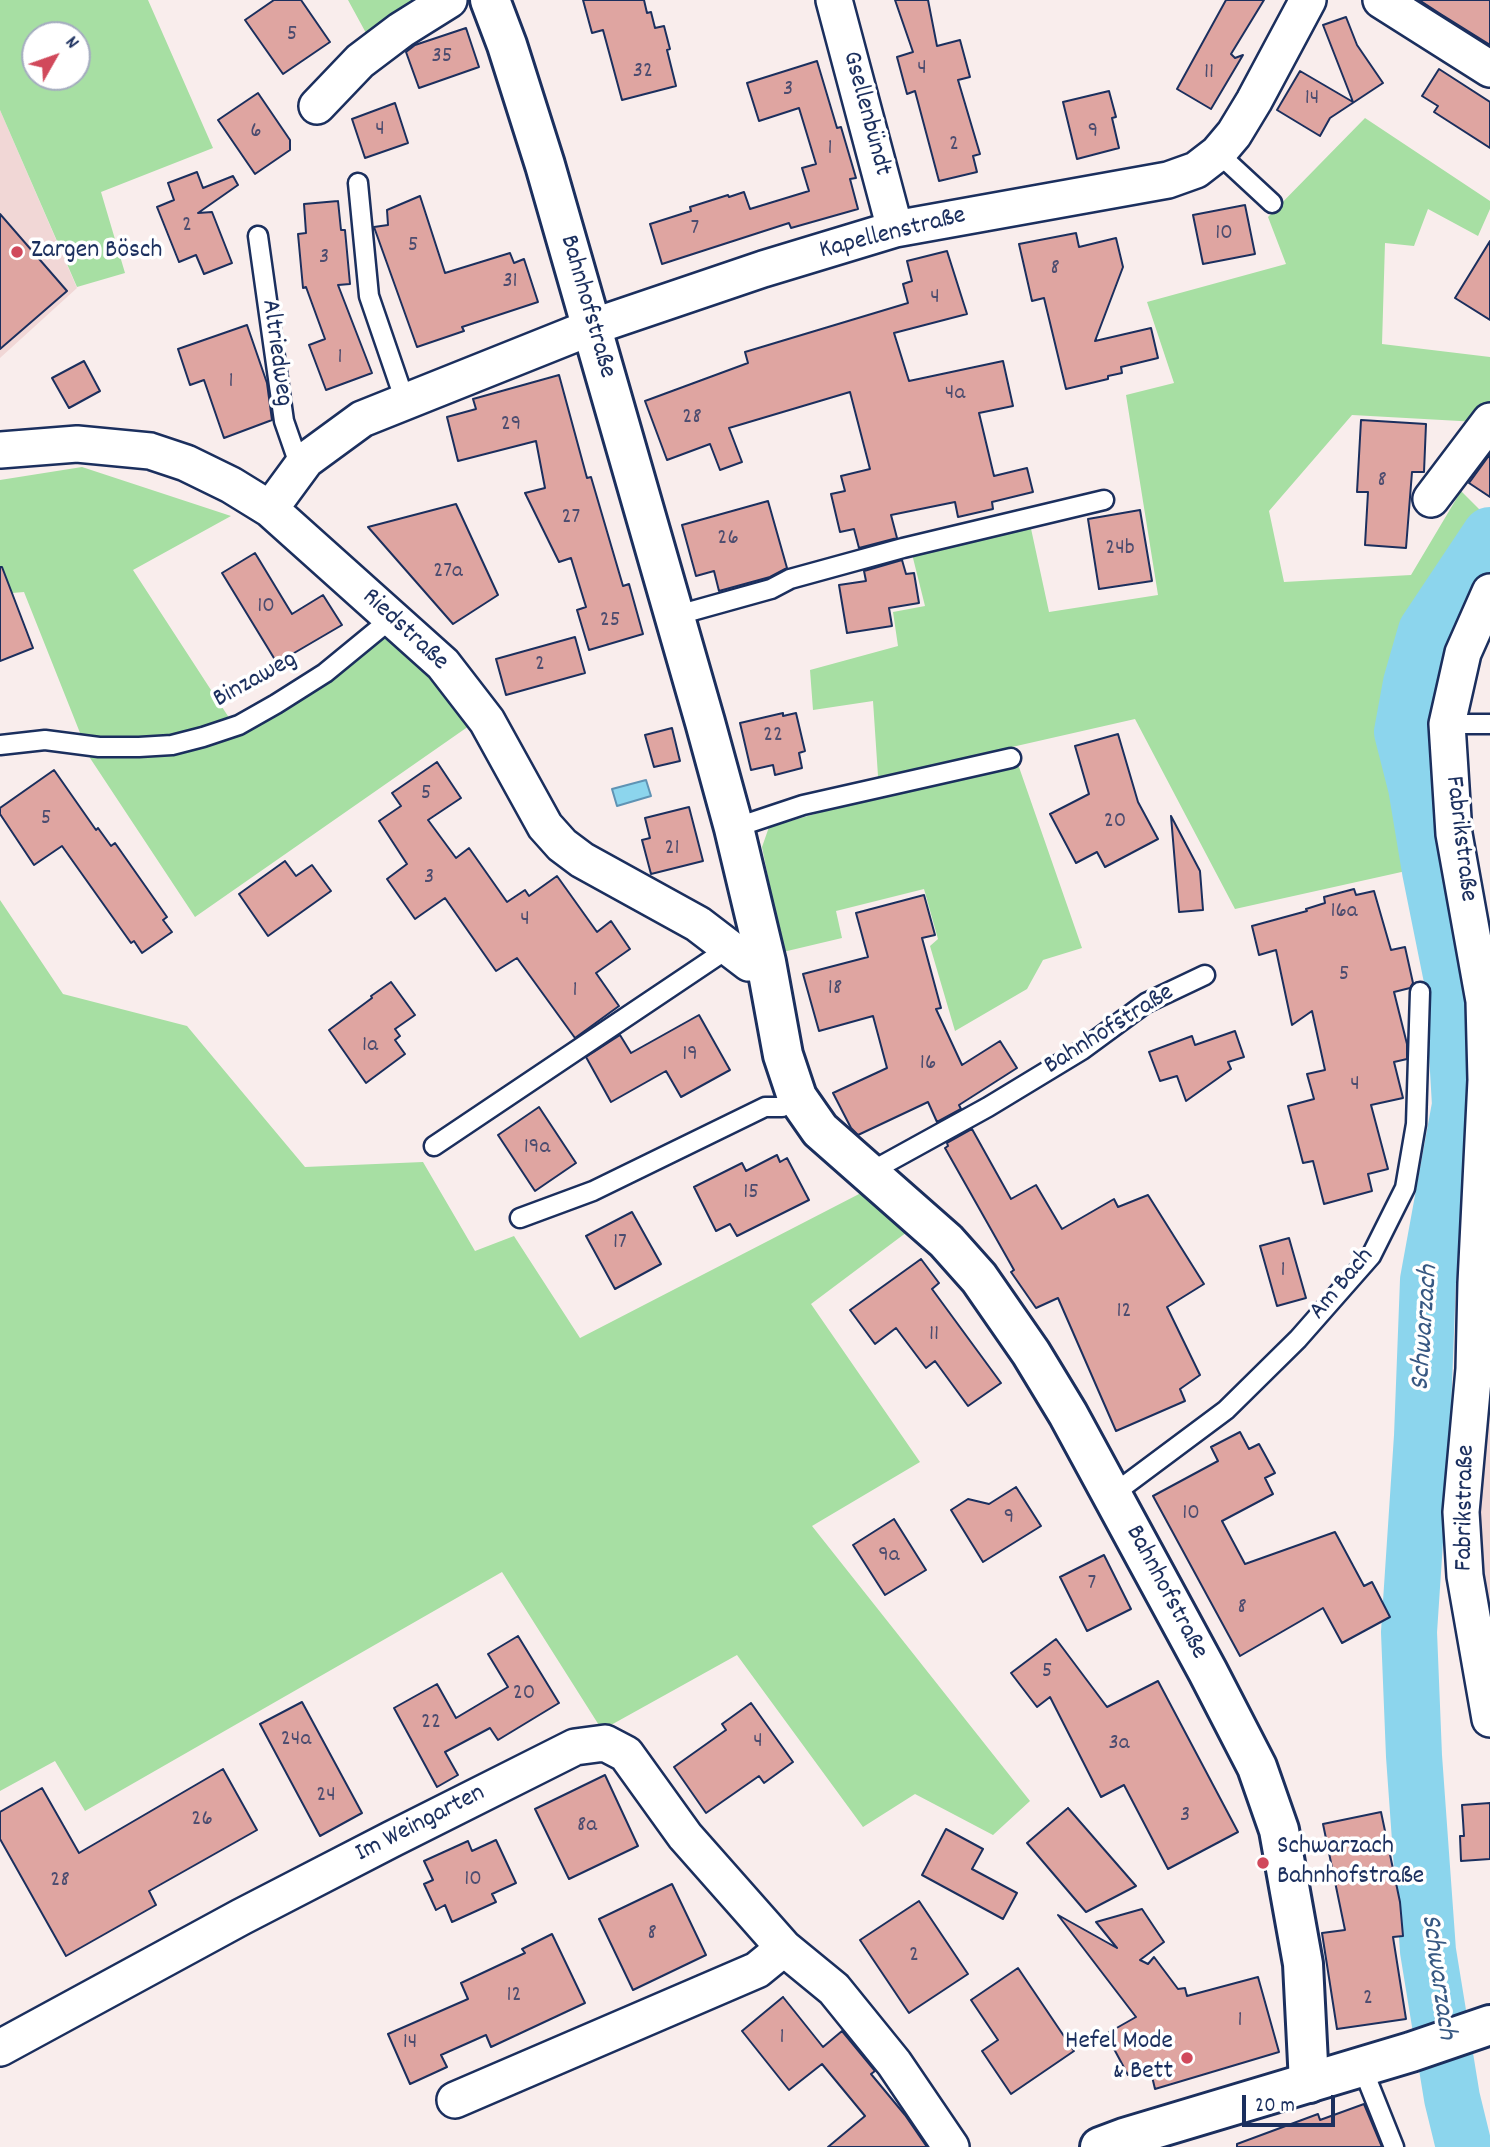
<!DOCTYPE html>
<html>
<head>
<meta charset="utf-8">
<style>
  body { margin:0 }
  #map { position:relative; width:1490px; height:2147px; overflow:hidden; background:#f9edec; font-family:Dekko,sans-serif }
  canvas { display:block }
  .north { position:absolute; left:21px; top:21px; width:70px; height:70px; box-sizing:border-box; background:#fff; border:2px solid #a4acbf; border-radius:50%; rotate:50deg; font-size:19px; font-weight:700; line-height:28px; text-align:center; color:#1b2f5e }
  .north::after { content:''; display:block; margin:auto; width:24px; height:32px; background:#d1495b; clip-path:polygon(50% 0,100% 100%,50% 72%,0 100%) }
  .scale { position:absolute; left:1242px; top:2095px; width:93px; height:32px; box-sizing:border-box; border:4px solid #1b2f5e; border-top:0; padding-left:9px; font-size:21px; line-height:24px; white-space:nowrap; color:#1b2f5e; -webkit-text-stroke:5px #fff; paint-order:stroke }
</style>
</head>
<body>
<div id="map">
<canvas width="1490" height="2147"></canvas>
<div class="north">N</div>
<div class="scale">20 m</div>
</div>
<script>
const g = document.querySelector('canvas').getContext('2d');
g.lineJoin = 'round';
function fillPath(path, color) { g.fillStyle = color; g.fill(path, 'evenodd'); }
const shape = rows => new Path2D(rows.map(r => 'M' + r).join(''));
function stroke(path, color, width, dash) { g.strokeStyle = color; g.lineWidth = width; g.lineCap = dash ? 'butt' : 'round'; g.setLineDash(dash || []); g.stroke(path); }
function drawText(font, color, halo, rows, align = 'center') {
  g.font = font + ' Dekko,sans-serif'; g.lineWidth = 7; g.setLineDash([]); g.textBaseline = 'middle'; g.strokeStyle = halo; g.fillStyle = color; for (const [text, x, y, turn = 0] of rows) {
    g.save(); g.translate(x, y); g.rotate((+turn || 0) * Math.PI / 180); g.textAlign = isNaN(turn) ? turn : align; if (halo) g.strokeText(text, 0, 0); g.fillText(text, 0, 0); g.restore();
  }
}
fillPath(shape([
  [0,110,77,288,0,358],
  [1490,1290,1490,1655,1474,1503]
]), '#f1d7d6');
fillPath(shape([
  [0,0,148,0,213,148,101,192,125,273,77,287,0,110],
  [35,35,77,35,77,77,35,77],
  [348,0,421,0,424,3,366,33],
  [1365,118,1490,201,1490,209,1478,236,1428,209,1414,246,1385,243,1382,344,1490,357,1490,407,1478,422,1352,415,1269,511,1284,582,1411,575,1461,491,1482,512,1416,603,1405,624,1382,726,1406,871,1235,909,1135,719,1012,747,1082,948,1043,960,1027,989,955,1031,930,946,938,939,924,889,836,911,842,938,783,952,762,847,769,827,882,795,878,776,873,701,813,710,810,670,898,646,893,612,925,606,912,554,1030,524,1049,612,1158,595,1126,395,1174,383,1147,302,1286,264,1268,217],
  [82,467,231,516,133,570,237,730,385,637,440,682,469,726,195,917,90,758,24,592,0,594,0,480],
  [0,900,63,994,187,1026,305,1167,423,1162,475,1251,514,1236,580,1338,861,1193,907,1232,811,1304,920,1462,812,1526,1030,1801,993,1835,915,1794,863,1827,737,1655,602,1730,502,1572,85,1811,55,1761,0,1791]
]), '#a7dfa3');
const water = shape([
  [646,780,651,796,617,806,612,789,646,780]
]);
fillPath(water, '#8cd5ed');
stroke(water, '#5f93b4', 2);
stroke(shape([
  [1464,2147,1452,2098,1428,1951,1414,1756,1409,1632,1422,1436,1428,1280,1460,1105,1453,985,1430,871,1416,787,1402,732,1411,683,1426,631,1490,535]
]), '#8cd5ed', 56);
const building = shape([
  [274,0,301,0,330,42,283,74,245,20,274,0],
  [583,0,644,0,647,13,651,12,655,28,664,26,670,49,667,50,676,86,622,100,603,30,592,33,583,0],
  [895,0,928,0,937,46,960,40,970,77,958,80,980,154,973,156,977,172,939,181,915,91,907,94,897,57,913,52,895,0],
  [1226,0,1264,0,1231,54,1235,58,1243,55,1211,109,1177,89,1226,0],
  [1419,0,1490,0,1490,45,1439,13,1419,0],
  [1346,17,1357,45,1383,83,1330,118,1320,136,1277,110,1300,71,1353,102,1323,25,1346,17],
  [466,28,479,67,419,88,406,52,415,45,466,28],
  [817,61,837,128,841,127,856,178,850,179,858,209,791,228,789,223,662,264,650,224,691,211,690,207,728,195,729,197,744,192,750,209,809,191,802,168,816,164,799,108,759,121,747,83,817,61],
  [1439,69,1490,102,1490,148,1434,112,1438,106,1422,96,1439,69],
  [1109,91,1116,117,1112,118,1119,148,1077,159,1063,102,1109,91],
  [258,93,290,140,290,150,255,174,218,120,258,93],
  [395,103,408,143,365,158,352,119,395,103],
  [197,172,203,188,233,176,238,185,198,213,212,212,232,263,204,274,196,255,179,262,157,207,174,200,168,183,197,172],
  [420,196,445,273,510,253,514,263,524,259,538,302,462,327,464,331,417,347,374,227,388,225,387,210,420,196],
  [338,201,341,230,345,230,350,284,338,285,372,373,326,390,309,345,325,339,306,287,303,288,298,234,306,233,304,204,338,201],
  [1245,205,1255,254,1203,264,1193,215,1245,205],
  [0,214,67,291,0,349,0,214],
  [1076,233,1079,247,1116,238,1123,267,1095,341,1151,328,1158,358,1121,367,1122,373,1108,376,1108,379,1066,389,1044,298,1032,301,1019,244,1076,233],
  [1490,241,1490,320,1455,298,1490,241],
  [947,251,967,314,894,333,909,381,1003,361,1013,406,979,413,994,476,1027,468,1033,492,992,502,993,509,958,517,955,502,891,515,897,538,859,548,854,529,840,532,831,494,845,491,841,476,870,469,850,392,729,428,742,462,720,470,710,444,667,460,645,401,748,363,745,352,908,303,903,284,912,281,907,261,947,251],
  [247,325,267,383,272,420,224,438,204,380,190,385,178,349,247,325],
  [84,361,100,391,69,408,52,378,84,361],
  [559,375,587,478,591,477,623,586,629,584,643,634,589,650,577,610,586,607,571,558,559,562,525,493,545,488,536,441,458,461,447,417,476,409,473,399,559,375],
  [1361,420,1426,424,1424,472,1412,472,1406,548,1365,545,1368,492,1357,492,1361,420],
  [1490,454,1490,497,1469,483,1490,454],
  [768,501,787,568,770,577,719,591,714,571,696,576,682,525,768,501],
  [456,504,498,595,453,624,368,527,456,504],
  [1140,510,1152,581,1099,589,1088,519,1140,510],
  [255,553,292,614,323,595,342,625,277,663,222,573,255,553],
  [902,560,906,574,914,573,919,603,889,608,892,626,847,633,839,585,866,581,864,571,902,560],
  [0,567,2,567,33,648,0,661,0,567],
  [575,637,585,673,506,695,496,659,575,637],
  [783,713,783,716,796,713,805,751,799,753,802,768,775,775,773,765,751,770,740,723,783,713],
  [672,728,680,761,654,767,645,735,672,728],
  [1118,734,1138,802,1158,839,1105,867,1097,852,1076,863,1050,814,1089,794,1075,746,1118,734],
  [437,762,461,798,428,820,456,858,469,848,507,902,525,890,529,896,557,876,597,932,611,921,630,949,596,973,619,1006,575,1038,517,958,496,971,445,898,415,919,387,879,407,864,379,821,401,806,392,793,437,762],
  [54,770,96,830,98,828,111,846,115,843,167,917,163,920,172,932,142,953,134,941,131,943,62,846,34,865,0,814,0,808,54,770],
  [689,807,703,861,651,874,642,840,650,838,645,818,689,807],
  [1171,816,1200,871,1203,910,1179,912,1171,816],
  [285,861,296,876,312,865,331,891,268,936,239,894,285,861],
  [1354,889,1356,895,1374,891,1391,950,1405,947,1413,983,1410,988,1394,992,1407,1044,1407,1059,1394,1062,1403,1098,1371,1105,1388,1169,1368,1174,1372,1191,1324,1204,1313,1161,1303,1163,1288,1106,1314,1099,1307,1074,1325,1070,1312,1011,1292,1025,1276,950,1259,955,1252,926,1307,911,1306,909,1325,903,1324,897,1354,889],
  [924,895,935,935,922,938,941,1008,936,1009,962,1065,1000,1041,1017,1068,959,1105,961,1109,937,1122,928,1102,858,1135,851,1128,833,1093,887,1068,873,1016,819,1031,803,974,868,957,856,913,924,895],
  [391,982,415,1015,395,1029,400,1036,395,1040,405,1054,366,1083,329,1030,372,998,371,996,391,982],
  [699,1015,730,1070,681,1097,666,1071,611,1102,586,1057,620,1035,631,1053,699,1015],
  [1235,1031,1244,1057,1228,1062,1231,1069,1186,1101,1177,1076,1160,1081,1149,1052,1192,1036,1195,1045,1235,1031],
  [539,1107,576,1163,535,1191,498,1135,539,1107],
  [972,1129,1011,1199,1036,1185,1062,1229,1114,1199,1118,1207,1148,1195,1204,1284,1167,1307,1200,1375,1180,1389,1185,1401,1116,1431,1058,1298,1036,1308,1011,1272,1014,1270,945,1148,948,1146,947,1143,972,1129],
  [777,1155,780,1162,787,1158,809,1200,737,1236,730,1224,716,1231,694,1187,742,1163,746,1171,777,1155],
  [632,1212,661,1264,615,1289,586,1236,632,1212],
  [1289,1238,1306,1298,1277,1306,1260,1246,1289,1238],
  [921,1259,939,1283,932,1289,1001,1383,968,1406,935,1361,926,1368,896,1328,875,1344,850,1310,921,1259],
  [1240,1432,1249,1449,1259,1444,1275,1473,1265,1478,1273,1494,1222,1521,1245,1564,1335,1532,1364,1586,1372,1582,1390,1617,1342,1643,1323,1608,1240,1656,1153,1496,1218,1461,1211,1447,1240,1432],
  [1016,1487,1041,1526,983,1562,951,1510,968,1499,989,1504,1016,1487],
  [894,1519,926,1570,885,1595,853,1545,894,1519],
  [1104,1555,1131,1609,1087,1631,1060,1577,1104,1555],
  [518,1636,559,1703,498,1740,490,1728,445,1752,458,1775,437,1787,394,1708,437,1684,456,1718,508,1687,488,1654,518,1636],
  [1056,1639,1107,1707,1158,1681,1238,1832,1168,1869,1124,1785,1101,1797,1050,1697,1037,1707,1011,1673,1056,1639],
  [302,1702,362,1813,320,1836,260,1724,302,1702],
  [751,1703,793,1762,764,1783,759,1776,706,1813,674,1767,726,1730,722,1724,751,1703],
  [223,1769,257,1830,149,1891,156,1905,66,1956,0,1839,0,1812,42,1788,79,1853,223,1769],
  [605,1775,638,1846,569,1879,535,1809,605,1775],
  [1490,1803,1490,1859,1461,1861,1460,1836,1464,1836,1462,1805,1490,1803],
  [1068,1808,1136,1886,1086,1912,1027,1843,1068,1808],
  [1381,1812,1400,1902,1403,1936,1393,1937,1406,2019,1337,2029,1322,1933,1345,1930,1323,1824,1381,1812],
  [946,1829,983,1849,972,1869,1017,1893,1003,1919,922,1875,946,1829],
  [496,1840,516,1883,492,1894,496,1902,452,1922,445,1905,436,1910,424,1884,433,1880,424,1861,468,1841,472,1851,496,1840],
  [672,1884,706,1955,633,1990,599,1919,672,1884],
  [919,1901,968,1974,909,2013,860,1940,919,1901],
  [1142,1909,1164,1942,1140,1960,1148,1964,1154,1957,1178,1989,1185,1988,1187,1996,1258,1977,1279,2052,1155,2089,1150,2068,1128,2075,1106,2034,1136,2017,1058,1915,1117,1948,1096,1922,1142,1909],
  [552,1934,585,2003,491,2047,486,2035,441,2055,447,2067,410,2084,388,2034,468,1999,461,1983,525,1953,522,1949,552,1934],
  [1018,1968,1074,2051,1011,2094,982,2051,998,2040,971,2000,1018,1968],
  [783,1997,823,2047,842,2031,875,2071,871,2074,905,2115,927,2147,828,2147,865,2116,822,2064,789,2090,742,2031,783,1997],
  [1364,2104,1382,2147,1237,2147,1237,2144,1318,2114,1320,2120,1364,2104]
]);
fillPath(building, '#dfa5a1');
stroke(building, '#1b2f5e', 2);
const service = shape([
  [1218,153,1272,203],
  [358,183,369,296,405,401],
  [258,236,284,421,300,467],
  [674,616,771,589,790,579,903,548,1104,500],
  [1447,724,1490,724],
  [0,745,45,740,99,747,139,747,172,745,203,737,239,725,276,704,325,673,392,618],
  [734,828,803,805,1011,758],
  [434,1146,729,948],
  [870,1172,988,1107,1082,1050,1146,1003,1205,975],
  [520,1218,593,1191,765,1107,782,1107,797,1097],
  [1112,1495,1226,1410,1298,1339,1371,1256,1405,1188,1416,1124,1420,992],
  [1362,2067,1394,2147]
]);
const minor = shape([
  [834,0,895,229],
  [1381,0,1490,69],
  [317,106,360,61,401,30,449,0],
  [0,450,77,444,150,451,186,463,231,485,270,509,443,664,487,721,545,826,562,845,582,860,698,924,749,963,766,962],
  [1431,499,1490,421],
  [270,509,306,460,362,419,592,327,763,269,895,229,1168,180,1196,170,1218,153,1234,134,1254,101,1308,0],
  [1490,592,1463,653,1447,724,1454,834,1484,1001,1486,1080,1476,1283,1474,1369,1461,1512,1465,1576,1490,1719],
  [0,2048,241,1917,392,1839,575,1747,605,1743,626,1754,685,1836,784,1948,834,1989,894,2063,951,2147],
  [455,2100,757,1970,784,1948]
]);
const tertiary = shape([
  [490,0,507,45,545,165,705,722,734,828,766,962,783,1055,797,1097,820,1130,946,1241,979,1278,1031,1353,1068,1414,1208,1672,1257,1767,1279,1830,1303,1964,1309,2083]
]);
const secondary = shape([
  [1100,2147,1124,2138,1411,2052,1490,2025]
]);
stroke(service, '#1b2f5e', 23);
stroke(minor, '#1b2f5e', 40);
stroke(tertiary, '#1b2f5e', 44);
stroke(secondary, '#1b2f5e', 44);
stroke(service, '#fff', 18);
stroke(minor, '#fff', 35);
stroke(tertiary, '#fff', 38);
stroke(secondary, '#fff', 38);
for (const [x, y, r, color] of [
  [17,252,7,"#d1495b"],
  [1263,1863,7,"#d1495b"],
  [1187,2058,7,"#d1495b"]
]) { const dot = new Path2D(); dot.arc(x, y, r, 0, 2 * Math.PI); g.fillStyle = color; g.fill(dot); stroke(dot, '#fff', 2.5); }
drawText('23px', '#4c4c6f', null, [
  ["5",292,36],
  ["35",442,58],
  ["4",922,70],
  ["32",643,73],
  ["11",1209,74],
  ["3",788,91],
  ["14",1312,100],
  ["4",380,131],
  ["6",256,133],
  ["9",1093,133],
  ["2",954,146],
  ["1",830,150],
  ["2",187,227],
  ["7",695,230],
  ["10",1224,235],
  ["5",413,247],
  ["3",324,259],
  ["8",1055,270],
  ["31",510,283],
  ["4",935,299],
  ["1",340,359],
  ["1",231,383],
  ["4a",955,395],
  ["28",692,419],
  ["29",511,426],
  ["8",1382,482],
  ["27",571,519],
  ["26",728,540],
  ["24b",1120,550],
  ["27a",448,573],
  ["10",266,608],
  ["25",610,622],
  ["2",540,666],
  ["22",773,737],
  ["5",426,795],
  ["5",46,820],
  ["20",1115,823],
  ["21",672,850],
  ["3",429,879],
  ["16a",1344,913],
  ["4",525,921],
  ["5",1344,976],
  ["18",835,990],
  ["1",575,992],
  ["1a",370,1047],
  ["19",690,1056],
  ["16",928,1065],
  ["4",1355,1086],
  ["19a",537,1149],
  ["15",751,1194],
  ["17",620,1244],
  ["1",1283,1272],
  ["12",1124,1313],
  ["11",934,1336],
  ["10",1191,1515],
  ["9",1009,1519],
  ["9a",889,1557],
  ["7",1092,1585],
  ["8",1242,1609],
  ["5",1047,1673],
  ["20",524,1695],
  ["22",431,1724],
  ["24a",296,1741],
  ["4",758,1743],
  ["3a",1119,1745],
  ["24",326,1797],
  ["3",1185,1817],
  ["26",202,1821],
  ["8a",587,1827],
  ["10",473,1881],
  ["28",60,1882],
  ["8",652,1935],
  ["2",914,1957],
  ["12",514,1997],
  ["2",1368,2000],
  ["1",1240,2022],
  ["1",782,2039],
  ["14",410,2044]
]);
drawText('26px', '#1b2f5e', '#fff', [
  ["Gsellenbündt",865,114,75],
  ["Kapellenstraße",893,235,-14],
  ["Bahnhofstraße",586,307,74],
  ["Altriedweg",275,353,82],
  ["Riedstraße",404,631,43],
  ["Binzaweg",256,681,-29],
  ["Fabrikstraße",1459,839,83],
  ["Bahnhofstraße",1110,1031,-32],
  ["Am Bach",1343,1285,-50],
  ["Fabrikstraße",1467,1508,-89],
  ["Bahnhofstraße",1165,1593,62],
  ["Im Weingarten",421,1825,-27]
]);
drawText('26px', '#1b2f5e', '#fff', [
  ["Zargen Bösch",31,252],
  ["Schwarzach",1277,1848],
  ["Bahnhofstraße",1277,1878],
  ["Hefel Mode",1173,2043,"right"],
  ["& Bett",1173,2073,"right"]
], 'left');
drawText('italic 28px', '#375882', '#fff', [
  ["Schwarzach",1427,1328,-86],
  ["Schwarzach",1436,1977,82]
]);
</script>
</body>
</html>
